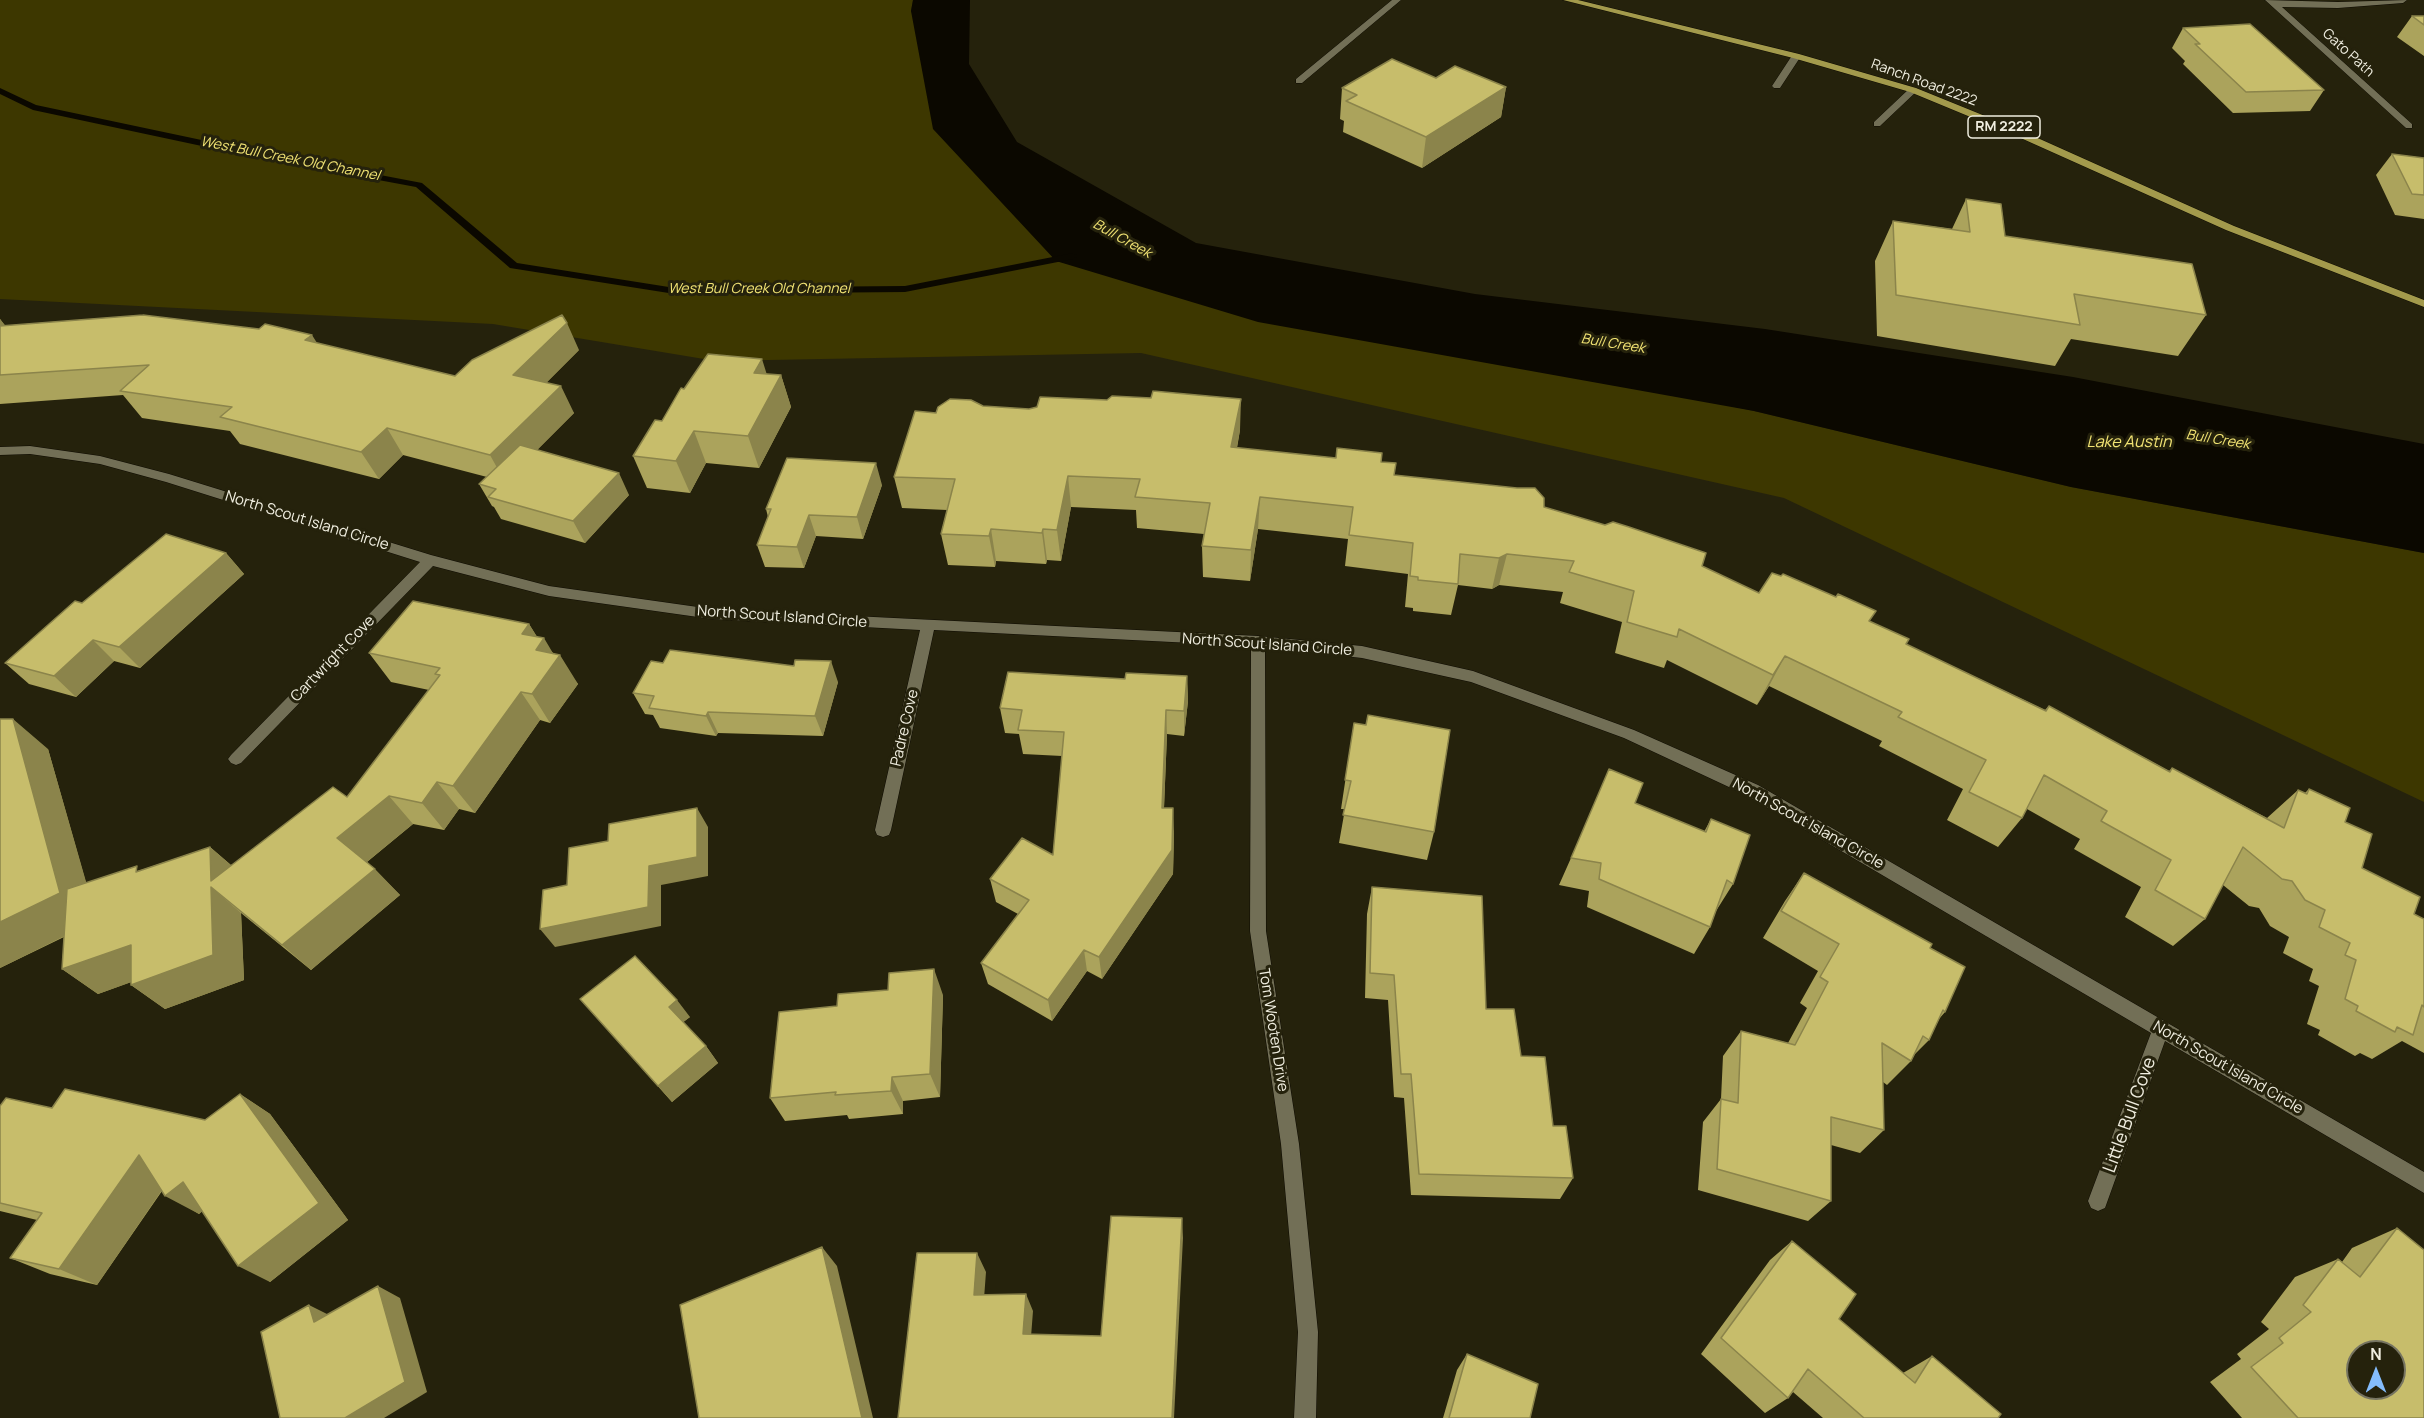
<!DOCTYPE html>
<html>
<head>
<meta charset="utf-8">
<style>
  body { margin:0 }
  #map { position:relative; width:2424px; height:1418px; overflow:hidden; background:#25220c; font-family:Manrope,sans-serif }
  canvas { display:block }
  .north { position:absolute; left:2346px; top:1340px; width:60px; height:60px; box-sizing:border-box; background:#25220c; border:2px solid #767461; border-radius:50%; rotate:0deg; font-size:16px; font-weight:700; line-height:24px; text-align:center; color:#f0eee0 }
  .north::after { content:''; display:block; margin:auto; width:21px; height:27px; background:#84bcfb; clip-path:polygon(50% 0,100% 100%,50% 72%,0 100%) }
</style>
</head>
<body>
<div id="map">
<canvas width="2424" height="1418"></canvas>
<div class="north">N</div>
</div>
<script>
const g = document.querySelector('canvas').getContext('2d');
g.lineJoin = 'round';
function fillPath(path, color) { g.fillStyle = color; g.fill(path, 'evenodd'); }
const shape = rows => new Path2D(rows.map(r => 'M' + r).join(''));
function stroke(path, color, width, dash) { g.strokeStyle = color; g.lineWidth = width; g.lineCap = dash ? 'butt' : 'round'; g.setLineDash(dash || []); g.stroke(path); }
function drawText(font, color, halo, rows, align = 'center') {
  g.font = font + ' Manrope,sans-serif'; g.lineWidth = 6; g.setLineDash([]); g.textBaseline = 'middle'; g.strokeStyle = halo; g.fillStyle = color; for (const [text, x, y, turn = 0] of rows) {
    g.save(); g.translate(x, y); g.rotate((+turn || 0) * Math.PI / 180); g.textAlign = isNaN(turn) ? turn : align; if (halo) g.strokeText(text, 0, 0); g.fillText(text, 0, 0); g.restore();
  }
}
fillPath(shape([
  [0,0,913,0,911,11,1056,261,1754,411,2071,487,2424,553,2424,802,1784,498,1141,353,716,361,493,324,0,299]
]), '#3d3700');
fillPath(shape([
  [913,0,970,0,969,64,1017,142,1196,243,1475,294,1765,329,2073,377,2424,444,2424,553,2071,487,1754,411,1258,322,1056,261,933,129,911,11]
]), '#0b0800');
fillPath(shape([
  [0,88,36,105,244,149,422,183,517,263,675,288,905,286,1073,253,1078,256,1073,259,905,292,675,294,510,268,416,187,244,155,33,110,0,94,0,88]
]), '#0b0800');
const service = shape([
  [1392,0,1401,0,1302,83,1296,83,1296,79,1392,0],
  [1793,54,1801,56,1780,88,1774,88,1772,86,1793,54],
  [1910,88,1918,90,1880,126,1874,126,1874,122,1910,88]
]);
const minor = shape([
  [2265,0,2338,2,2407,0,2403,3,2338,8,2282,7,2412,124,2412,128,2406,128,2265,0],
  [30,446,100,456,169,474,431,555,549,586,712,609,1258,636,1362,646,1473,671,1634,730,1758,785,2424,1172,2424,1193,2165,1041,2105,1208,2098,1211,2091,1208,2088,1201,2151,1033,1746,795,1624,738,1471,682,1362,658,1265,647,1266,931,1299,1144,1318,1332,1316,1418,1294,1418,1298,1332,1281,1144,1250,931,1251,646,934,630,891,830,889,835,883,837,877,835,875,830,920,630,712,619,549,596,433,566,241,763,236,765,231,763,228,759,231,755,420,562,166,482,100,464,30,454,0,455,0,447,30,446]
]);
const primary = shape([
  [1563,0,1578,0,1799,54,1916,88,2022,131,2234,226,2424,300,2424,307,2226,230,2014,135,1910,92,1793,58,1563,0]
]);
stroke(service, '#0e0b00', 1);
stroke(minor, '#0e0b00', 1);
stroke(primary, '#0e0b00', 1);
fillPath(service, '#726f56');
fillPath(minor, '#726f56');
fillPath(primary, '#a39a4c');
fillPath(shape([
  [2412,16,2424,16,2424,56,2397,37],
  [2183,28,2324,90,2310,111,2233,113,2183,64,2185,61,2172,48],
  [1436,78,1506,87,1501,117,1422,168,1343,132,1344,121,1340,119,1342,88],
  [2392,154,2424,158,2424,219,2395,215,2376,175],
  [1966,199,2005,236,2206,315,2178,356,2071,339,2055,366,1877,336,1875,261,1893,221,1952,229],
  [0,319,5,326,317,343,455,376,579,350,546,383,574,413,537,450,629,495,585,543,501,519,494,507,492,506,479,484,487,477,403,455,379,479,240,444,230,431,142,418,123,395,0,404],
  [766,374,781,375,791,407,759,468,706,463,690,493,647,488,633,456,662,421,684,389],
  [983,406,1240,430,1237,448,1336,458,1381,462,1394,475,1544,507,1702,566,1759,593,1870,621,1906,644,2045,710,2049,706,2169,771,2172,768,2267,818,2298,790,2305,793,2309,789,2345,822,2362,868,2414,914,2424,919,2424,1053,2402,1041,2372,1059,2360,1053,2355,1056,2318,1035,2320,1030,2307,1024,2319,986,2309,981,2313,969,2283,953,2289,937,2270,926,2259,908,2249,906,2223,885,2205,919,2173,946,2125,917,2141,887,2074,849,2080,839,2027,809,2022,818,1998,847,1947,820,1963,789,1879,746,1882,741,1769,686,1757,705,1667,660,1664,668,1615,653,1622,622,1560,603,1563,592,1499,585,1492,589,1458,585,1451,615,1413,611,1413,608,1405,607,1408,574,1345,566,1348,539,1258,529,1250,581,1203,577,1202,546,1204,534,1137,528,1136,510,1071,507,1061,561,1047,560,1046,564,996,561,995,567,948,565,941,534,947,510,902,508,894,477,936,413],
  [882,485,863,539,816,536,804,568,765,567,757,545,768,517,766,509],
  [226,553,244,574,140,668,114,661,76,697,29,684,5,663,82,603],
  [529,624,537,637,553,653,578,684,550,723,540,720,475,813,459,809,444,830,413,824,367,862,400,895,311,970,241,913,244,980,165,1009,131,985,131,982,98,994,62,969,64,937,0,968,48,749,86,883,141,870,210,847,231,865,347,797,429,690,391,682,369,653],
  [1187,676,1188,701,1184,736,1167,734,1164,808,1174,832,1173,874,1102,979,1087,971,1052,1021,988,984,981,963,1018,914,996,902,990,879,1053,855,1062,756,1023,754,1019,734,1005,733,1000,708,1125,679],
  [838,682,823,736,718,733,716,736,660,728,653,715,645,714,633,693],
  [1354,723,1434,832,1427,860,1339,843,1345,809,1341,809],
  [1635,803,1704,832,1711,819,1733,884,1716,911,1710,927,1694,954,1587,907,1589,891,1559,885,1571,858],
  [1804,873,1930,948,1945,1012,1939,1019,1929,1040,1915,1054,1911,1061,1887,1085,1883,1082,1884,1130,1860,1153,1831,1145,1831,1201,1808,1221,1698,1190,1703,1122,1721,1099,1723,1056,1741,1031,1788,1043,1807,1008,1800,1003,1818,971,1763,938,1785,901],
  [1372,887,1486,1009,1521,1056,1553,1126,1573,1178,1560,1199,1411,1195,1404,1098,1394,1097,1388,1000,1365,998,1367,914],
  [943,995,940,1097,903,1101,903,1114,849,1119,847,1115,785,1121,770,1098],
  [580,999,690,1017,683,1022,706,1046,718,1063,672,1102],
  [240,1094,270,1114,348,1220,270,1282,202,1211,199,1214,162,1191,97,1285,50,1274,10,1258,37,1220,0,1211,0,1106,52,1108,205,1120],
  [2397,1228,2424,1418,2242,1418,2210,1382,2241,1359,2237,1354,2269,1329,2261,1322,2295,1277,2338,1259,2342,1262,2352,1248],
  [1792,1241,1839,1319,1903,1373,1932,1356,1998,1418,1823,1418,1793,1392,1788,1398,1765,1413,1701,1354,1770,1260],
  [1467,1354,1530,1418,1443,1418,1457,1370]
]), '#aba35c');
fillPath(shape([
  [1506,87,1501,117,1422,168,1426,137],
  [0,319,13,335,0,351],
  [567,323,579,350,527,402,513,375],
  [312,335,329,362,305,340],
  [762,359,772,391,754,373],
  [781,375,791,407,759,468,748,436],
  [561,386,574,413,505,482,490,455],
  [1241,399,1240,430,1231,479,1231,447],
  [387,428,403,455,379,479,361,452],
  [694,431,706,463,690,493,676,461],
  [876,463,882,485,863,539,857,517],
  [619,473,629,495,585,543,573,521],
  [1068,476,1071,507,1061,561,1057,530],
  [1260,497,1258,529,1250,581,1251,550],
  [809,515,816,536,804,568,797,547],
  [991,529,996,561,995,567,989,536],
  [1043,529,1047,560,1046,564,1042,533],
  [226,553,244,574,140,668,119,647],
  [1507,554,1499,585,1492,589,1499,558],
  [529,624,541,643,544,638,557,660,560,655,578,684,550,723,532,694,522,634],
  [93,640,114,661,76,697,54,676],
  [1785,656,1769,686,1757,705,1773,675],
  [831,661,838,682,823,736,815,716],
  [1187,676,1188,701,1184,736,1184,711],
  [521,692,540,720,475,813,453,786],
  [1166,710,1167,734,1163,832,1162,808],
  [708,712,718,733,716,736,706,716],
  [13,719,48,749,97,920,0,968,0,922],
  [437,782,459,809,444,830,422,803],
  [389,796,413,824,363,865,337,838],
  [697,808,708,827,708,876,661,885,661,926,555,947,540,929,649,866],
  [1173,808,1174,832,1173,874,1102,979,1099,957],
  [210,847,240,873,211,881],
  [375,869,400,895,311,970,282,945],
  [211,887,241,913,244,980,165,1009,131,985],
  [131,945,165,970,98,994,62,969],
  [1084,950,1087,971,1052,1021,1048,1000],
  [934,969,943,995,940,1097,930,1074],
  [677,1000,690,1017,681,1024,669,1007],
  [706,1046,718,1063,672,1102,658,1086],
  [892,1077,903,1101,903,1114,891,1091],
  [240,1094,270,1114,348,1220,270,1282,238,1266],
  [139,1155,173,1174,97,1285,59,1269],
  [183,1182,216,1200,199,1214,165,1196],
  [1182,1218,1183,1238,1174,1418,1172,1418],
  [822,1247,837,1266,873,1418,862,1418],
  [977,1253,986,1272,983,1312,974,1295],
  [378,1286,400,1298,427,1392,384,1418,345,1418],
  [1026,1294,1033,1311,1030,1350,1023,1334],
  [309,1305,333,1317,314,1322]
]), '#8b844b');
const building = shape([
  [2412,16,2424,16,2424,25,2412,16],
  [2250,24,2324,90,2246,92,2195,44,2200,44,2183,28,2250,24],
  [1392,59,1436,78,1455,66,1506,87,1426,137,1346,101,1357,95,1342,88,1392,59],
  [2392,154,2424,158,2424,195,2412,194,2392,154],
  [1966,199,2001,204,2005,236,2192,264,2206,315,2074,294,2080,325,1896,295,1893,221,1970,232,1966,199],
  [143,315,259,329,265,324,312,335,305,340,455,376,472,360,562,315,567,323,513,375,561,386,490,455,387,428,361,452,220,417,232,407,120,391,149,365,0,375,0,326,143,315],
  [708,354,762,359,754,373,781,375,748,436,694,431,676,461,633,456,655,420,662,421,681,388,684,389,708,354],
  [1153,391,1241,399,1231,447,1336,458,1337,448,1382,453,1381,462,1396,463,1394,475,1517,488,1535,488,1544,498,1544,507,1605,525,1613,522,1629,527,1706,553,1702,566,1759,593,1772,573,1781,576,1783,574,1836,597,1838,594,1876,611,1869,621,1909,639,1906,644,2046,711,2049,706,2170,772,2172,768,2284,828,2298,790,2307,794,2309,789,2350,808,2345,822,2372,834,2362,868,2420,897,2414,914,2424,919,2424,1007,2422,1005,2413,1035,2397,1027,2395,1032,2356,1011,2358,1006,2345,999,2356,960,2345,955,2350,943,2319,927,2325,910,2305,900,2292,881,2282,879,2243,847,2205,919,2155,890,2171,860,2101,821,2107,811,2044,775,2022,818,1969,792,1986,760,1898,717,1902,712,1785,656,1773,675,1679,629,1677,637,1627,622,1634,591,1569,572,1574,561,1507,554,1499,558,1460,554,1458,584,1418,580,1418,577,1410,576,1413,543,1349,535,1353,507,1260,497,1251,550,1202,546,1210,503,1135,497,1140,479,1068,476,1057,530,1043,529,1042,533,991,529,989,536,941,534,955,479,894,477,915,411,936,413,938,407,950,399,971,400,983,406,1029,409,1037,407,1040,397,1107,400,1112,396,1151,398,1153,391],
  [520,445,619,473,573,521,488,497,496,489,479,484,520,445],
  [787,458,876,463,857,517,809,515,797,547,757,545,771,509,766,509,787,458],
  [166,534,226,553,119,647,93,640,54,676,5,663,75,601,82,603,166,534],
  [413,601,529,624,522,634,544,638,536,650,560,655,532,694,521,692,453,786,437,782,422,803,389,796,337,838,375,869,282,945,211,887,213,955,131,985,131,945,62,969,67,889,137,866,136,872,210,847,211,881,333,787,347,797,440,675,435,674,440,668,369,653,413,601],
  [670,650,794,666,795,660,831,661,815,716,708,712,706,716,649,708,654,696,633,693,651,661,663,663,670,650],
  [1008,672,1125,679,1126,673,1187,676,1184,711,1166,710,1162,808,1173,808,1172,850,1099,957,1084,950,1048,1000,981,963,1029,900,990,879,1022,838,1053,855,1064,732,1018,730,1022,710,1000,708,1008,672],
  [1368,715,1450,730,1434,832,1343,815,1351,781,1345,780,1354,723,1366,725,1368,715],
  [0,719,13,719,60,893,0,922,0,719],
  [1609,769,1643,783,1635,803,1706,832,1711,819,1750,835,1733,884,1727,880,1710,927,1599,879,1601,863,1571,858,1609,769],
  [697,808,697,857,649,866,648,907,540,929,543,890,567,885,569,848,608,841,609,824,697,808],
  [1804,873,1932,944,1930,948,1965,967,1945,1012,1943,1010,1929,1040,1923,1036,1911,1061,1882,1043,1884,1130,1831,1117,1831,1201,1717,1169,1721,1099,1738,1103,1741,1031,1795,1045,1828,982,1820,977,1839,944,1781,911,1804,873],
  [1372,887,1482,896,1486,1009,1514,1009,1521,1056,1545,1057,1553,1126,1566,1126,1573,1178,1419,1174,1411,1074,1401,1074,1394,975,1370,973,1372,887],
  [635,956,677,1000,669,1007,706,1046,658,1086,580,999,635,956],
  [934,969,930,1074,892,1077,891,1091,835,1095,836,1092,770,1098,779,1012,837,1006,838,994,888,990,889,973,934,969],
  [65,1089,205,1120,240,1094,319,1203,238,1266,183,1182,165,1196,139,1155,59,1269,10,1258,42,1213,0,1203,0,1106,6,1098,52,1108,65,1089],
  [1111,1216,1182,1218,1172,1418,898,1418,917,1253,977,1253,974,1295,1026,1294,1023,1334,1101,1336,1111,1216],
  [2397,1228,2424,1250,2424,1418,2298,1418,2251,1367,2283,1343,2279,1338,2311,1312,2303,1305,2338,1259,2360,1277,2397,1228],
  [2358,1352,2394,1352,2394,1388,2358,1388,2358,1352],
  [1792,1241,1856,1294,1839,1319,1915,1383,1932,1356,2001,1414,1998,1418,1864,1418,1808,1369,1788,1398,1721,1338,1792,1241],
  [822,1247,862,1418,699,1418,680,1305,822,1247],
  [378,1286,405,1382,345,1418,280,1418,261,1332,309,1305,314,1322,378,1286],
  [1467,1354,1538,1384,1530,1418,1449,1418,1467,1354]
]);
fillPath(building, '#c7bd6b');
stroke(building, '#8b844b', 1.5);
drawText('14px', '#f0eee0', '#25220c', [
  ["Gato Path",2348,53,42],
  ["Ranch Road 2222",1924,83,20]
]);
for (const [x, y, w] of [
  [2004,127,72]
]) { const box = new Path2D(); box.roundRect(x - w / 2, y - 11, w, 22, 4.5); g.fillStyle = '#25220c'; g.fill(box); stroke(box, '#f0eee0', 1.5); }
drawText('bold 14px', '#f0eee0', null, [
  ["RM 2222",2004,127]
]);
drawText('italic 14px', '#f2e474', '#25220c', [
  ["West Bull Creek Old Channel",290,159,11],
  ["Bull Creek",1122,239,29],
  ["West Bull Creek Old Channel",759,289],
  ["Bull Creek",1613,344,9],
  ["Bull Creek",2218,440,9]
]);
drawText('15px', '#f0eee0', '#25220c', [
  ["North Scout Island Circle",307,521,17],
  ["North Scout Island Circle",782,617,4],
  ["North Scout Island Circle",1267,645,4],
  ["Cartwright Cove",333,659,-46],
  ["Padre Cove",905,728,-77],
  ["North Scout Island Circle",1808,824,29],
  ["Tom Wooten Drive",1273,1030,81],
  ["North Scout Island Circle",2228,1068,30]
]);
drawText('italic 16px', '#f2e474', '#25220c', [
  ["Lake Austin",2129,443]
]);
drawText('18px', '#f0eee0', '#25220c', [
  ["Little Bull Cove",2130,1115,-70]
]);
</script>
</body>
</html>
